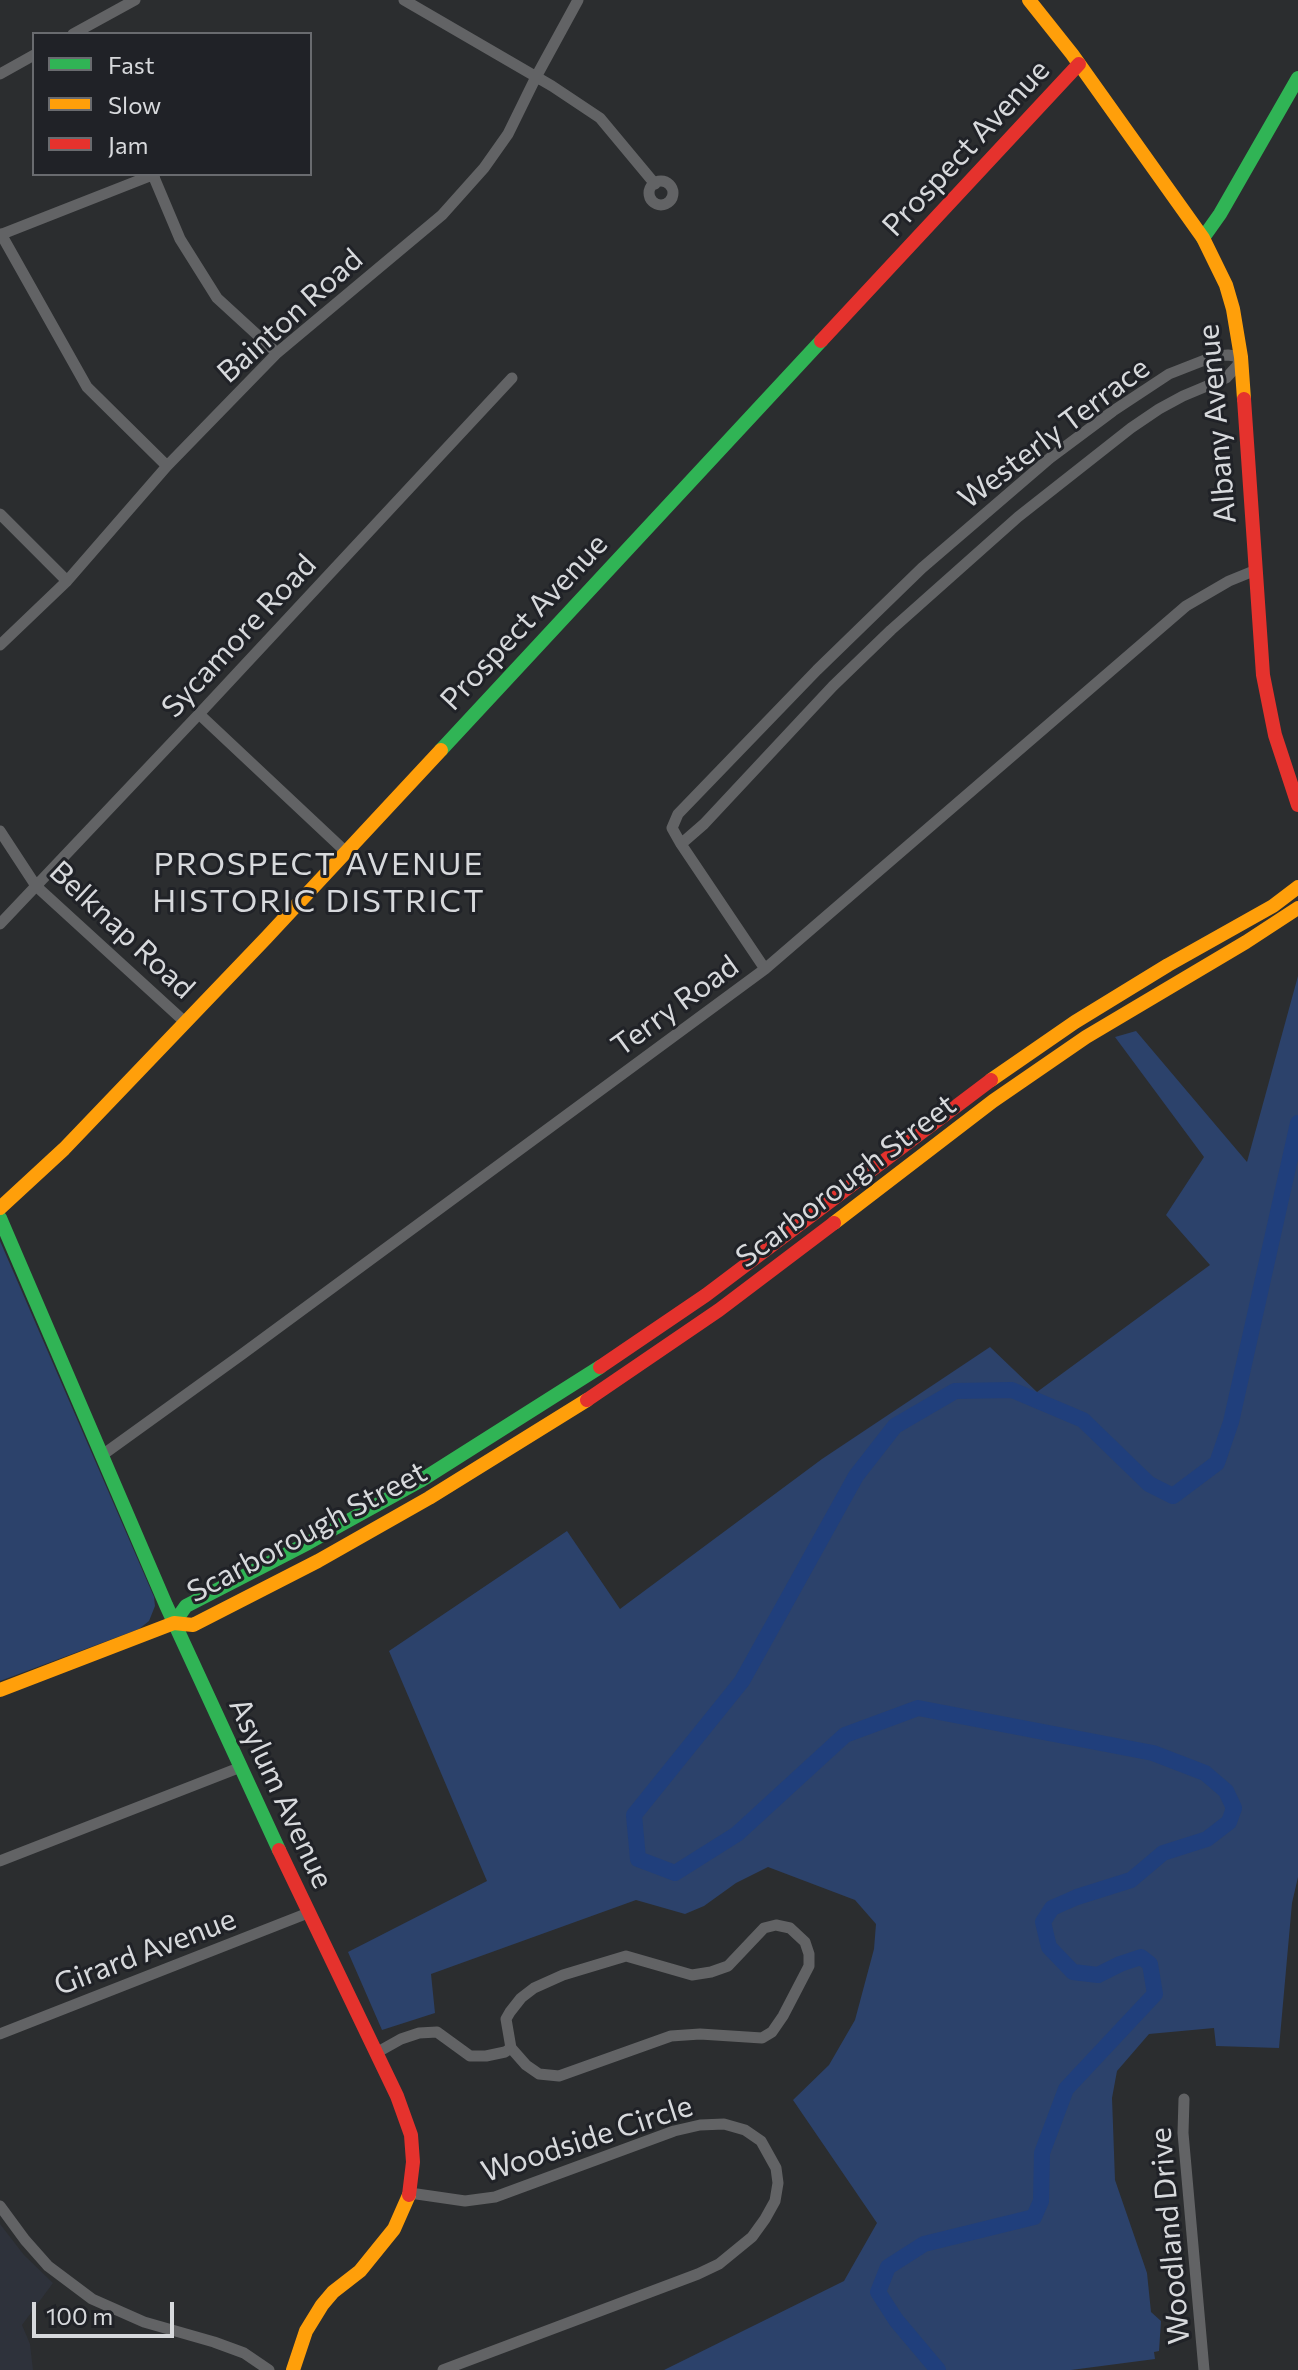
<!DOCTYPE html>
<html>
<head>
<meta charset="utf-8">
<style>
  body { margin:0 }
  #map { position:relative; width:1298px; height:2370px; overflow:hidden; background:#2b2d2f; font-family:Commissioner,sans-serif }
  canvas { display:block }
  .legend { position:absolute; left:32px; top:32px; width:280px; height:144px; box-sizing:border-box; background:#202227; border:2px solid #696b6f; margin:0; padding:10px 14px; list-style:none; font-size:24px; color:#d7d9dc }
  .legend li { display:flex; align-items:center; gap:16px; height:40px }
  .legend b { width:40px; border:2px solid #696b6f }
  .scale { position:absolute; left:32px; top:2302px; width:142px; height:36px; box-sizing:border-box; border:4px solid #d7d9dc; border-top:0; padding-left:10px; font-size:24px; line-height:28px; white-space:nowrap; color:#d7d9dc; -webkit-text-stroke:6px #202227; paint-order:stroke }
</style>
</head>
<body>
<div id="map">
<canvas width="1298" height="2370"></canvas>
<ul class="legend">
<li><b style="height:10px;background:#30b455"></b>Fast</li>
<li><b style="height:10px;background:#ff9f0a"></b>Slow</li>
<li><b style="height:10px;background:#e5322d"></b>Jam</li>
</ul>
<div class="scale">100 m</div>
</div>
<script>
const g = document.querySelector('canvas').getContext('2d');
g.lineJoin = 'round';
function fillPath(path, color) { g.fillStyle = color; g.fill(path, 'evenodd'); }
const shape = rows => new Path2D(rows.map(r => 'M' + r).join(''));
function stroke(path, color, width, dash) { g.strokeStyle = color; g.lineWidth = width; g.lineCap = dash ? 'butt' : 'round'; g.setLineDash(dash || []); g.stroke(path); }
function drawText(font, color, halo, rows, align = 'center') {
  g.font = font + ' Commissioner,sans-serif'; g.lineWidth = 6; g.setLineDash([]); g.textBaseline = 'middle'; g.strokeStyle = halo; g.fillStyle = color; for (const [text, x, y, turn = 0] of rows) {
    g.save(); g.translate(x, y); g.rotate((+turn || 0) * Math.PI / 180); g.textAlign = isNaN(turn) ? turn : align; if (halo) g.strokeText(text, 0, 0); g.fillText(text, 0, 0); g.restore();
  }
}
fillPath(shape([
  [0,2224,24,2255,53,2283,22,2325,30,2344,33,2370,0,2370]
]), '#2e323b');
fillPath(shape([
  [1298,976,1298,1877,1292,1903,1279,2048,1216,2046,1214,2028,1149,2034,1117,2071,1112,2098,1115,2180,1147,2273,1151,2312,1161,2321,1159,2351,1154,2352,1155,2359,1071,2370,664,2370,844,2281,877,2223,793,2100,829,2065,855,2020,874,1949,876,1924,855,1900,768,1867,736,1883,704,1906,685,1914,636,1900,431,1974,435,2013,382,2030,348,1952,487,1881,389,1651,567,1531,620,1609,822,1459,990,1347,1037,1392,1210,1265,1166,1215,1204,1157,1115,1037,1136,1031,1247,1162],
  [0,1241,154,1597,155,1606,149,1621,139,1629,0,1681]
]), '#2c426b');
stroke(shape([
  [938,2370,896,2320,878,2292,888,2267,924,2244,1034,2217,1041,2201,1042,2153,1066,2089,1155,1994,1150,1964,1141,1957,1120,1964,1098,1975,1073,1972,1049,1947,1043,1922,1052,1908,1077,1897,1131,1880,1163,1853,1207,1839,1229,1822,1234,1808,1226,1791,1205,1773,1153,1753,918,1708,845,1735,737,1834,675,1873,638,1859,634,1815,742,1681,856,1476,895,1426,955,1391,1012,1390,1083,1420,1149,1484,1173,1496,1217,1463,1231,1422,1298,1123]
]), '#203f7c', 16);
stroke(shape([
  [404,0,552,86,600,118,655,184],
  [73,34,135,0],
  [0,74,34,55],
  [153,175,180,239,217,298,277,353],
  '649 193a12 12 0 1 1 24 0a12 12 0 1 1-24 0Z',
  [1,234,87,387,167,466],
  [0,235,155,174],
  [0,514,67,581],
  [0,645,67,581,167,466,277,353,442,215,484,168,508,134,536,77,578,0],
  [199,714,346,852],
  [0,831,36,886,186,1023],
  [681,844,704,824,833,686,891,630,1018,517,1131,428,1159,409,1183,396,1226,378,1237,366,1241,357,1228,355,1215,356,1169,374,1113,411,1050,458,922,568,817,670,678,814,672,828,681,844,765,969],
  [0,924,199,714,512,378],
  [101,1456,241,1355,765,969,1186,606,1229,581,1256,570],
  [0,1861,241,1767],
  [0,2034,308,1913],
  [376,2053,401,2039,419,2033,437,2032,470,2056,486,2056,505,2052,511,2048,526,2065,539,2074,559,2076,671,2036,700,2034,762,2038,772,2032,783,2016,809,1966,809,1954,805,1942,790,1928,776,1925,764,1928,728,1966,711,1972,692,1975,626,1956,563,1975,534,1988,521,1998,510,2012,506,2019,511,2048],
  [1184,2099,1183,2133,1204,2370],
  [410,2193,465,2201,495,2197,674,2131,700,2125,724,2124,745,2130,761,2141,776,2168,778,2183,775,2201,765,2219,752,2237,719,2264,698,2274,443,2370],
  [0,2206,25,2240,48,2266,92,2299,144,2322,214,2342,244,2353,269,2370]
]), '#626365', 11);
stroke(shape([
  [1203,238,1220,214,1298,78],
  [441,750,821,341],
  [0,1218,166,1605,279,1850],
  [174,1623,186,1606,308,1543,420,1481,600,1367]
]), '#30b455', 14);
stroke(shape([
  [1029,0,1072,54,1203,238,1226,285,1233,309,1241,357,1244,399],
  [991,1080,1075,1022,1168,965,1273,906,1298,887],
  [0,1208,64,1149,266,938,441,750],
  [834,1223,993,1101,1086,1037,1246,942,1298,908],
  [0,1690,174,1623,193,1625,318,1561,429,1498,587,1400],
  [293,2370,306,2331,322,2305,333,2292,360,2271,394,2229,409,2195]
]), '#ff9f0a', 14);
stroke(shape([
  [821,341,1079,64],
  [1244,399,1263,675,1275,735,1298,805],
  [600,1367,706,1295,991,1080],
  [587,1400,719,1310,834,1223],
  [279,1850,397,2096,411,2135,413,2162,409,2195]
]), '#e5322d', 14);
drawText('30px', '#d7d9dc', '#202227', [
  ["Prospect Avenue",966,148,-47],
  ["Bainton Road",290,316,-42],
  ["Albany Avenue",1217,424,-95],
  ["Westerly Terrace",1054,433,-37],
  ["Prospect Avenue",524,622,-47],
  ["Sycamore Road",239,636,-47],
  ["Belknap Road",122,930,43],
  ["Terry Road",675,1006,-36],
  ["Scarborough Street",846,1181,-37],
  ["Scarborough Street",307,1532,-28],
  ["Asylum Avenue",281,1793,65],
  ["Girard Avenue",145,1952,-21],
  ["Woodside Circle",587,2139,-18],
  ["Woodland Drive",1170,2236,-95]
]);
g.letterSpacing = '2px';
drawText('32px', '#d7d9dc', '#202227', [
  ["PROSPECT AVENUE",319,864],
  ["HISTORIC DISTRICT",319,901]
]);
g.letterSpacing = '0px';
</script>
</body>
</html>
